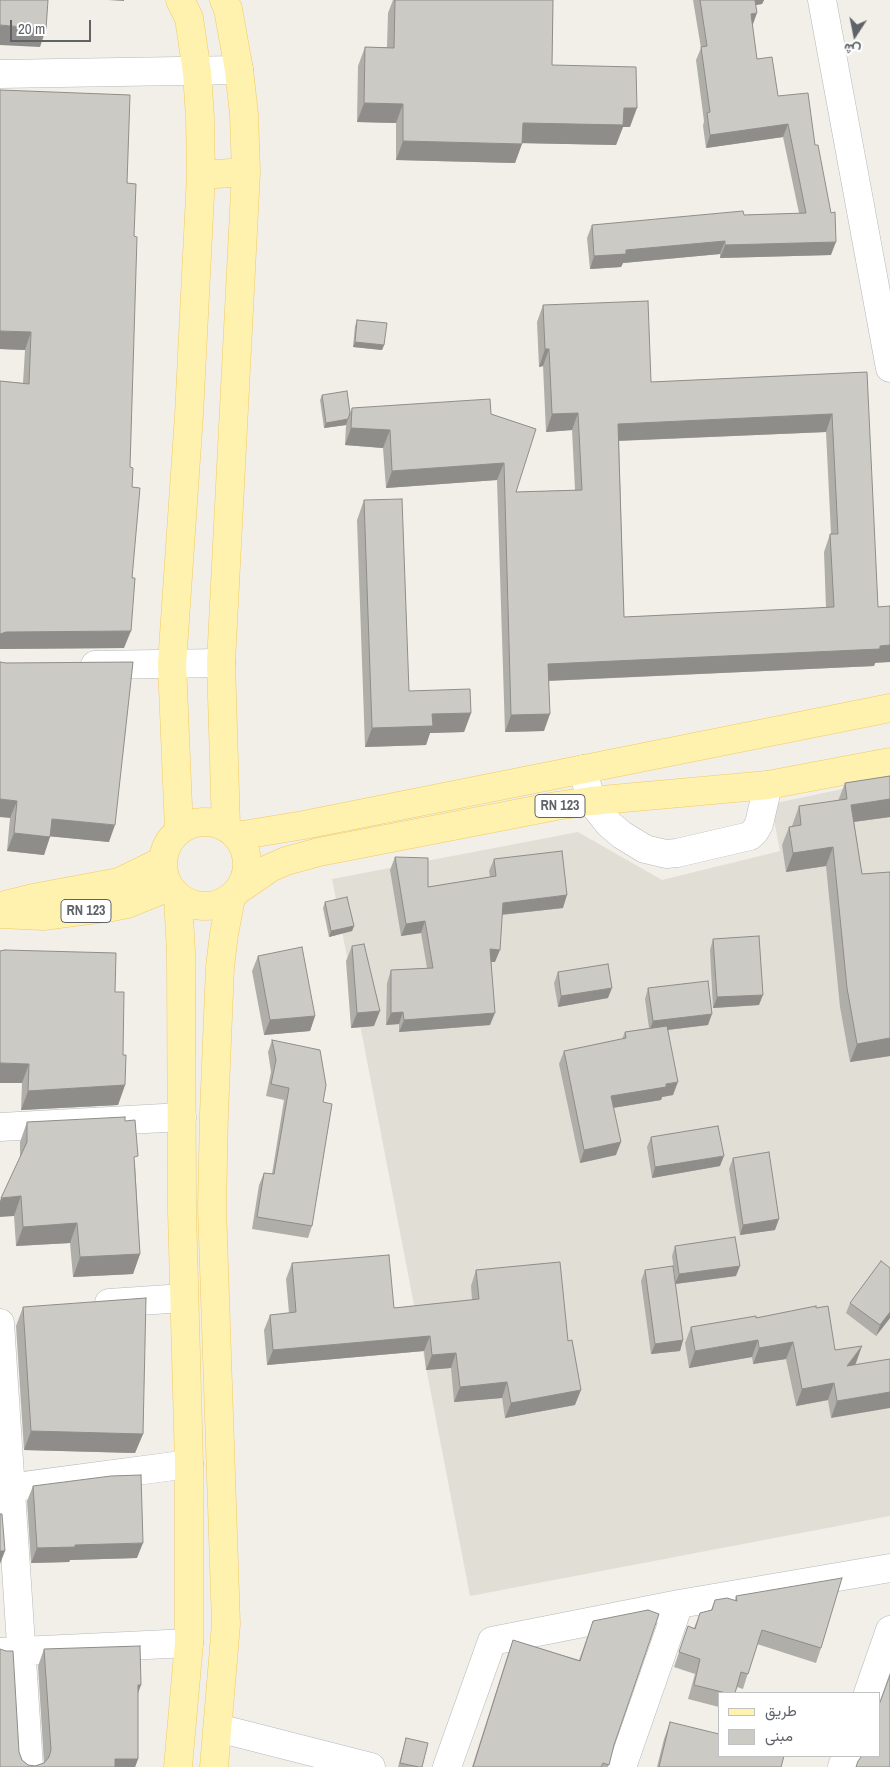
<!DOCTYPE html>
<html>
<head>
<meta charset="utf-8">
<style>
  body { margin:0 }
  #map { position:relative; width:890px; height:1767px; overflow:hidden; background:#f1efe8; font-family:"Archivo Narrow",Vazirmatn,sans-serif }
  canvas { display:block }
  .legend { position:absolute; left:718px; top:1692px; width:162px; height:65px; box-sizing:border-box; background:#fff; border:1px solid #bfc1c3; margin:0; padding:6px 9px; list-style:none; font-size:15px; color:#5f6368 }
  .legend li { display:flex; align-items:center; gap:10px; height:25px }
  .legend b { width:25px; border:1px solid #bfc1c3 }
  .north { position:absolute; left:830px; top:10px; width:50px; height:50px; -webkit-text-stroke:4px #fff; paint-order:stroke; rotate:191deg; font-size:14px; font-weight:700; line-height:20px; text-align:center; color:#5f6368 }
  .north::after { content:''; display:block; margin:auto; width:18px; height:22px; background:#5f6368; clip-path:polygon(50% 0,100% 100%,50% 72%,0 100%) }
  .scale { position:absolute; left:10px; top:20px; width:81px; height:22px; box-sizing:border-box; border:2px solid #5f6368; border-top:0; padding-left:6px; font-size:15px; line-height:18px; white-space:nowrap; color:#5f6368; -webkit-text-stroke:4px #fff; paint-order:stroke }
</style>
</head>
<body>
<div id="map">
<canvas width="890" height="1767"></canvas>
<ul class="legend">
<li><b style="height:6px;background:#fff2af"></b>طريق</li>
<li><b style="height:14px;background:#cccac5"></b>مبنى</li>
</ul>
<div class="north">ش</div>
<div class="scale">20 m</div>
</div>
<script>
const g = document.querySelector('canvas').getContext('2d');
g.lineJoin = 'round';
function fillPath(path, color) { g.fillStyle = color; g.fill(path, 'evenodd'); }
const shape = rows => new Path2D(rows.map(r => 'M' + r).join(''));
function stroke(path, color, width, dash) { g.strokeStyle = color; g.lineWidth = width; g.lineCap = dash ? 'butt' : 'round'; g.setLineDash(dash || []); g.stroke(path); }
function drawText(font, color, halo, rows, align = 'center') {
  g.font = font + ' "Archivo Narrow",sans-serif'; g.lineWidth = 4; g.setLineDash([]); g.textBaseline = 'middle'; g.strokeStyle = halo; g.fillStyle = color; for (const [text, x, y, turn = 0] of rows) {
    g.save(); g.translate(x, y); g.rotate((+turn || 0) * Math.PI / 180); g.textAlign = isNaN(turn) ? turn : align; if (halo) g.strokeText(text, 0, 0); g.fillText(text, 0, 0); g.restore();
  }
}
fillPath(shape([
  [890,779,890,1516,470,1596,332,879,578,832,662,880,780,851,771,804]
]), '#e1ded6');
const minor = shape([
  [822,0,890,368],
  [0,74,239,70],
  [95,665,221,663],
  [583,769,591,801,609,824,622,835,645,849,666,854,677,853,750,836,755,831,759,824,768,785],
  [0,1127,182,1117],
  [109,1303,184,1298],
  [0,1323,29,1767],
  [0,1489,189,1464],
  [0,1652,189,1643],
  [868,1693,890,1630],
  [218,1728,371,1767],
  [447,1767,492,1641,679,1604,890,1568],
  [622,1767,679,1604],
  [842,1767,846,1756]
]);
const major = shape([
  [224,0,228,9,239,70,244,114,246,172,221,663,226,827],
  [201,175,246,172],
  '163 864a42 42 0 1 1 84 0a42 42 0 1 1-84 0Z',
  [179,830,172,664,189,415,201,175,200,118,197,72,189,18,180,0],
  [237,836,304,825,890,708],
  [241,888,270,868,286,861,319,852,556,806,591,801,768,785,890,762],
  [1,906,33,898,119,882,162,861],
  [0,914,43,916,112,907,127,904,169,887],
  [178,1767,189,1643,189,1464,182,1211,181,953,178,897],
  [214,1767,226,1624,212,1207,214,1114,220,967,224,934,231,898]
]);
stroke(minor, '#b5b8bc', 29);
stroke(major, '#f2c960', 29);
stroke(minor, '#fff', 28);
stroke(major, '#fff2af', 28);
fillPath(shape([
  [393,0,553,0,552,65,630,127,623,127,616,145,522,143,515,163,396,160,396,123,357,122,358,66,365,47,387,47,388,13],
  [693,0,764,0,762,4,755,5,752,26,757,59,778,96,815,145,831,255,720,258,720,254,623,263,621,267,590,269,587,238,592,225,744,215,799,213,783,137,706,148,703,126,704,121,696,60,701,48],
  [127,183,134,236,130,467,132,487,124,648,0,649,0,381,23,383,25,350,0,349],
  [543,305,651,382,867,372,875,663,874,666,549,681,544,731,505,732,497,480,386,488,383,448,345,445,346,425,324,428,320,400,322,395,350,413,352,408,491,414,516,492,575,490,572,430,546,432,543,366,539,367,537,322],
  [826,432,831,534,830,534,824,552,826,608,624,617,619,441],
  [357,320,384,345,382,350,353,347,355,326],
  [364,500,409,691,471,713,464,732,430,733,426,745,365,747,357,520],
  [0,662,109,842,50,836,44,855,7,851,10,818],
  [890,776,890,817,854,822,862,874,890,872,890,1056,850,1062,840,1007,826,866,786,872,782,845,789,827,792,826,799,806,838,801,845,783],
  [395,857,428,887,490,877,489,871,494,859,563,908,502,915,495,962,491,962,490,1025,399,1032,399,1024,386,1025,387,983,391,970,427,968,421,933,401,936,390,870],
  [325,902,354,926,352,931,329,937,323,908],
  [713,939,759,1005,713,1008,710,950],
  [352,946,374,1026,351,1028,346,961],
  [258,956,315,1016,310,1031,264,1035,252,971],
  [558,972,608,998,558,1007,554,983],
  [648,988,708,1025,668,1030,673,1095,662,1097,661,1100,613,1108,616,1155,580,1163,559,1064,564,1051,622,1039,625,1032,649,1028,645,999],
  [115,992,123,1055,125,1085,118,1105,21,1110,22,1083,0,1083],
  [272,1040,323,1102,312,1226,308,1238,252,1229,259,1185,264,1173,272,1174,284,1100,266,1096,271,1072,268,1052],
  [125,1121,135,1164,140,1254,133,1274,73,1277,70,1243,16,1246,14,1216,20,1157,20,1142,27,1122],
  [651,1137,720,1166,652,1178,647,1147],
  [733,1158,775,1230,740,1235,729,1169],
  [675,1246,736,1276,675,1284,683,1340,680,1351,651,1354,641,1281,645,1270,675,1279,672,1256],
  [292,1263,394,1308,472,1300,471,1286,476,1270,568,1341,575,1405,505,1418,502,1398,454,1402,451,1368,426,1370,424,1351,267,1365,264,1330,270,1315,289,1313,286,1279],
  [850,1303,890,1318,876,1336,846,1313],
  [23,1307,143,1434,135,1453,24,1450,16,1326],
  [756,1318,835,1350,856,1363,831,1418,828,1400,796,1406,786,1359,753,1364,752,1357,689,1368,685,1343,691,1327],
  [33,1486,137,1558,70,1560,69,1562,31,1563,27,1501],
  [736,1596,821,1648,816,1663,757,1644,743,1689,737,1687,735,1693,719,1693,719,1707,688,1699,695,1674,674,1667,688,1626,694,1628,700,1613,711,1610,715,1600,735,1600],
  [593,1621,614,1745,608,1767,472,1767,507,1657,513,1640,579,1660],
  [44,1649,138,1694,138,1759,135,1767,0,1767,19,1752,22,1760,28,1765,35,1766,44,1763,38,1666],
  [670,1722,781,1767,657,1767,664,1739],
  [406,1738,422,1767,398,1767]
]), '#afaea9');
fillPath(shape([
  [108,0,124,0,124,1],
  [751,0,764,0,762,4,749,6],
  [757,13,752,27,751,14],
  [0,25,46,29,40,47,0,45],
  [364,103,403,104,396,123,357,122],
  [624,108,637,108,630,127,623,127,616,145,516,143,523,123],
  [788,124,783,137,706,148,710,135],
  [403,141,522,144,515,163,396,160],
  [725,241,720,254,623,263,621,267,590,269,594,256,626,250],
  [836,242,831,255,720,258,725,245],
  [0,331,31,332,25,350,0,349],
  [355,342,384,345,382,350,353,347],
  [545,349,549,349,543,366,539,367],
  [578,413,572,430,546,432,552,414],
  [832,414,826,432,612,441,618,424],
  [348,419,346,425,324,428,326,423],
  [351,428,390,430,383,448,345,445],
  [504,463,497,480,386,488,392,471],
  [131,631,124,648,0,649,0,634,6,632],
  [890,645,890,662,875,663,874,666,542,681,548,664],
  [471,713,464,732,430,733,426,745,365,747,372,728,432,714],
  [550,714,544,731,505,732,511,715],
  [0,799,17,801,10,818,0,817],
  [890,799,890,817,845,823,851,805],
  [52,819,115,825,109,842,46,836],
  [14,833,50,837,44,855,7,851],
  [833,847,826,866,786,872,793,853],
  [567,895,563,908,498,915,503,903],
  [425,921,421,933,401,936,406,924],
  [354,926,352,931,329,937,331,931],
  [490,949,500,950,495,962,485,962],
  [612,988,608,998,558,1007,561,996],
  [763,995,759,1005,713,1008,717,997],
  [380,1011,374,1026,351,1028,357,1013],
  [403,1012,399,1024,386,1025,391,1013],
  [495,1013,490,1025,399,1032,404,1020],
  [712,1014,708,1025,649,1032,653,1021],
  [315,1016,310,1031,264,1035,270,1020],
  [890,1038,890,1056,850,1062,857,1044],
  [0,1063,29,1064,22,1083,0,1083],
  [678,1082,673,1095,662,1097,661,1100,606,1109,611,1096],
  [125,1085,118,1105,21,1110,28,1091],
  [621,1142,616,1155,580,1163,584,1150],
  [724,1156,720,1166,652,1178,655,1167],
  [21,1196,14,1216,0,1217,0,1201,1,1198],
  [779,1219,775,1230,740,1235,743,1225],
  [77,1223,70,1243,16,1246,23,1227],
  [140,1254,133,1274,73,1277,80,1257],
  [740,1266,736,1276,675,1284,679,1274],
  [890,1312,890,1318,876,1336,880,1325],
  [430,1336,424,1351,267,1365,273,1350],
  [683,1340,680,1351,651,1354,655,1344],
  [758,1340,752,1357,689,1368,695,1351],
  [793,1342,786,1359,753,1364,759,1348],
  [862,1346,856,1363,841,1383,847,1366],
  [456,1353,451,1368,426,1370,432,1355],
  [507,1382,502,1398,454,1402,460,1387],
  [834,1383,828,1400,796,1406,802,1389],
  [581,1390,575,1405,505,1418,511,1403],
  [890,1392,890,1408,831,1418,837,1401],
  [31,1431,143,1434,135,1453,24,1450],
  [143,1543,137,1558,70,1560,69,1562,31,1563,37,1548,75,1545],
  [0,1551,5,1551,0,1564],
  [138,1685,141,1685,135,1702],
  [115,1759,138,1759,135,1767,112,1767]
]), '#8f8d8a');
const building = shape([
  [0,0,48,0,46,29,0,25,0,0],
  [395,0,553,0,552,65,636,67,637,108,624,108,623,125,523,123,522,144,403,141,403,104,364,103,365,47,394,48,395,0],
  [700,0,755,0,757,13,751,14,757,59,772,57,778,96,808,93,815,145,818,145,831,213,835,212,836,242,725,245,725,241,626,250,626,254,594,256,592,225,743,211,744,215,806,213,788,124,710,135,707,113,710,112,701,47,707,46,700,0],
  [0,90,130,95,127,183,136,184,134,236,137,237,130,467,133,468,132,487,140,488,132,578,135,578,131,631,6,632,0,634,0,381,29,384,31,332,0,331,0,90],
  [648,301,651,382,867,372,878,607,890,606,890,645,880,646,880,649,548,664,550,714,511,715,504,463,392,471,390,430,351,428,352,408,490,399,491,414,536,429,516,492,582,490,578,413,552,414,549,349,545,349,543,305,648,301],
  [832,414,838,534,830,534,834,607,624,617,618,424,832,414],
  [357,320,387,323,384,345,355,342,357,320],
  [347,391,350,413,348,419,326,423,322,395,347,391],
  [402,499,409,691,470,689,471,713,432,714,433,726,372,728,364,500,402,499],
  [0,662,6,663,133,662,115,825,52,819,50,837,14,833,17,801,0,799,0,662],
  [890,776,890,799,851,805,862,874,890,872,890,1038,857,1044,847,988,833,847,793,853,789,827,801,825,799,806,847,799,845,783,890,776],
  [562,851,567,895,503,903,500,950,490,949,495,1013,404,1020,403,1012,391,1013,391,970,433,968,425,921,406,924,395,857,428,858,428,887,496,876,494,859,562,851],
  [347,897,354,926,331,931,325,902,347,897],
  [759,936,763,995,717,997,713,939,759,936],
  [364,944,380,1011,357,1013,352,946,364,944],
  [302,947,315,1016,270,1020,258,956,302,947],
  [5,950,116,953,115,992,124,992,123,1055,126,1055,125,1085,28,1091,29,1064,0,1063,0,951,5,950],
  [608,964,612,988,561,996,558,972,608,964],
  [708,981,712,1014,653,1021,648,988,708,981],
  [667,1026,678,1082,666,1084,666,1087,611,1096,621,1142,584,1150,564,1051,626,1038,625,1032,667,1026],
  [272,1040,320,1050,326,1085,323,1102,332,1104,312,1226,257,1217,264,1173,274,1174,289,1088,271,1084,276,1060,272,1040],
  [125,1117,125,1121,135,1120,138,1156,134,1157,140,1254,80,1257,77,1223,23,1227,21,1196,1,1198,27,1142,27,1122,125,1117],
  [718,1126,724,1156,655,1167,651,1137,718,1126],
  [769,1152,779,1219,743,1225,733,1158,769,1152],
  [735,1237,740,1266,679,1274,675,1246,735,1237],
  [389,1255,394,1308,479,1299,476,1270,560,1262,568,1341,572,1340,581,1390,511,1403,507,1382,460,1387,456,1353,432,1355,430,1336,273,1350,270,1315,296,1312,292,1263,389,1255],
  [881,1261,890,1268,890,1312,880,1325,850,1303,881,1261],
  [673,1266,683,1340,655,1344,645,1270,673,1266],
  [146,1298,143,1434,31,1431,23,1307,146,1298],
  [816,1306,816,1308,828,1306,835,1350,862,1346,847,1366,890,1359,890,1392,837,1401,834,1383,802,1389,793,1342,759,1348,758,1340,695,1351,691,1327,756,1316,756,1318,816,1306],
  [141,1475,143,1543,75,1545,75,1547,37,1548,33,1486,111,1476,141,1475],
  [0,1514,2,1514,5,1551,0,1551,0,1514],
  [842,1578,821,1648,762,1630,748,1674,741,1672,735,1693,726,1693,694,1685,700,1659,679,1652,688,1626,695,1629,700,1613,712,1610,715,1600,727,1598,737,1601,736,1596,842,1578],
  [648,1610,659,1614,614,1745,609,1765,603,1763,601,1767,473,1767,513,1640,580,1661,593,1621,648,1610],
  [140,1646,141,1685,138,1685,138,1759,115,1759,115,1767,0,1767,0,1649,6,1651,13,1651,19,1752,22,1760,28,1765,35,1766,44,1763,49,1757,51,1750,44,1649,140,1646],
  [890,1675,890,1767,856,1767,858,1761,862,1756,879,1756,879,1705,890,1675],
  [670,1722,719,1734,719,1756,784,1756,781,1767,659,1767,670,1722],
  [406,1738,428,1743,422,1767,419,1767,400,1763,406,1738]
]);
fillPath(building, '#cccac5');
stroke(building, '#8f8d8a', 1);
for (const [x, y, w] of [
  [560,806,50],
  [86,911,50]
]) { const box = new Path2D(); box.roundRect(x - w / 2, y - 11.5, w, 23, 4); g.fillStyle = '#fff'; g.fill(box); stroke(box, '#5f6368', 1); }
drawText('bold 14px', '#5f6368', null, [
  ["RN 123",560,806],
  ["RN 123",86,911]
]);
</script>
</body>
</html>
